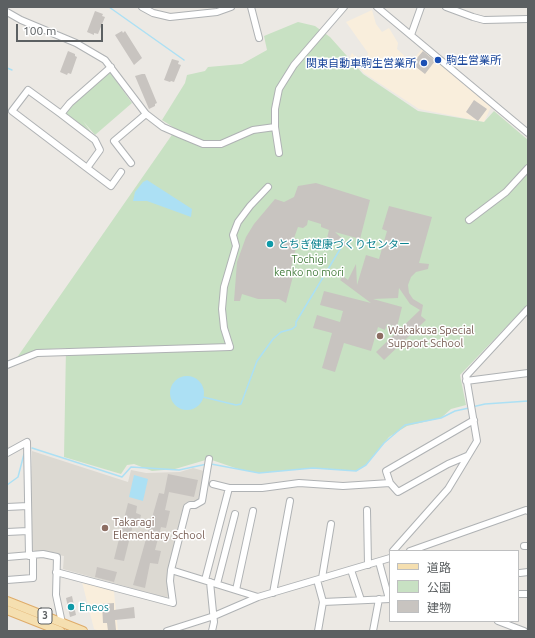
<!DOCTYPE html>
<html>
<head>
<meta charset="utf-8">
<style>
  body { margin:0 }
  #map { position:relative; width:535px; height:638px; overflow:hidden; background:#ece9e4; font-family:Ubuntu,"Noto Sans JP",sans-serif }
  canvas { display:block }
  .frame { position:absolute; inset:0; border:8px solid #5c6062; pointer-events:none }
  .legend { position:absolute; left:389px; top:550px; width:130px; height:72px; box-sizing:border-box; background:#fff; border:1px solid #bebfc0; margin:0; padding:5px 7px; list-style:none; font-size:12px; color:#5c6062 }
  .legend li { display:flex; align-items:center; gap:8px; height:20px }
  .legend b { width:20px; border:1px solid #bebfc0 }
  .scale { position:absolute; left:16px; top:24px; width:87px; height:18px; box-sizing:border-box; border:2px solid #5c6062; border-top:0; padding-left:5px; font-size:12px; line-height:14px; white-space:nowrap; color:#5c6062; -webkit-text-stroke:3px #fff; paint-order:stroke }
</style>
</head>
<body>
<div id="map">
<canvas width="535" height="638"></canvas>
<div class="frame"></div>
<ul class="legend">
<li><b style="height:5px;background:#f5dfb0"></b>道路</li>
<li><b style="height:11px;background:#c8e1c3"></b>公園</li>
<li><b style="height:11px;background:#c8c4c0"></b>建物</li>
</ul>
<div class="scale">100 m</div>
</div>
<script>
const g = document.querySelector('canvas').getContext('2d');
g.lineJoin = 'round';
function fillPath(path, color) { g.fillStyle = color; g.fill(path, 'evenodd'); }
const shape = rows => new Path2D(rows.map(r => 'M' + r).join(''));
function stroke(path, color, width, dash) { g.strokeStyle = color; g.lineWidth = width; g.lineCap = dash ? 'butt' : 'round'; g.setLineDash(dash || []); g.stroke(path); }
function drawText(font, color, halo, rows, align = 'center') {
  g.font = font + ' Ubuntu,"Noto Sans JP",sans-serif'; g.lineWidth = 3; g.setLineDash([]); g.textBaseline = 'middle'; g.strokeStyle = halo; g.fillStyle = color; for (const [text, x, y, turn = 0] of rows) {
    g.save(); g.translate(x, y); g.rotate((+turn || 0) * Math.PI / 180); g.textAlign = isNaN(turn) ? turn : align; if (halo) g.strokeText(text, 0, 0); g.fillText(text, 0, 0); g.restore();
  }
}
fillPath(shape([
  [372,10,376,24,382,32,389,28,398,43,397,49,411,62,422,49,491,107,484,122,419,109,364,73,350,57,352,53,358,59,366,60,368,53,346,22],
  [82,582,114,591,118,631,99,631,94,629]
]), '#f9eedc');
fillPath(shape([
  [32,451,128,482,131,470,146,473,180,472,193,468,204,471,199,498,196,502,188,502,184,505,167,581,169,593,167,598,63,569,64,556,30,550]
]), '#dcd9d2');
fillPath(shape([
  [298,22,315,26,330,37,363,74,418,111,484,122,494,111,528,140,528,304,460,375,466,405,451,409,441,418,407,426,389,437,366,465,356,471,313,468,259,473,238,469,209,459,175,469,152,471,134,464,127,465,121,474,64,457,66,348,35,350,16,359,176,129,162,120,185,83,187,75,205,71,208,67,242,64,267,50,264,36],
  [110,72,132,103,95,135,83,121,91,132,90,133,65,116,65,112]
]), '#c8e1c3');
fillPath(shape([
  [147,180,192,209,191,217,147,201,133,201,135,192,143,182],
  '170 393a17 17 0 1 1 34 0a17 17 0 1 1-34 0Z',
  [134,475,148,479,143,501,129,497]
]), '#ace0f4');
stroke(shape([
  [109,7,184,60],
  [7,68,12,70],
  [203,397,236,405,241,404,257,361,273,339,281,332,292,329,296,326,296,322,342,246],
  [472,407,485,404,528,401],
  [32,448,122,477,131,467,179,470,207,464],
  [211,464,259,473,313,468,356,471,366,465,384,443,405,425,441,418,455,411,469,408],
  [7,485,18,477,24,454]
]), '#ace0f4', 1.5);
fillPath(shape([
  [95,11,103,14,102,16,105,17,98,34,94,33,94,35,87,32],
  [122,31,123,33,125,31,142,58,134,65,115,35],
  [68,51,75,54,75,56,77,57,71,74,68,73,67,75,60,72],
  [423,51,435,61,425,74,412,64],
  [172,59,179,61,178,64,181,65,174,82,171,81,170,82,164,80],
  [142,74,145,74,157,103,155,104,155,106,149,109,135,76],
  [474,100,487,109,478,121,466,112],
  [316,183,370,200,360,239,335,232,350,246,348,248,339,242,327,238,329,230,321,227,321,224,308,220,307,225,303,228,298,227,294,238,298,240,291,268,293,276,286,303,279,299,258,299,242,294,240,301,234,301,237,262,246,237,254,224,275,199,284,202,294,197,298,186],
  [389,206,432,217,419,263,429,264,428,269,416,272,411,277,408,285,409,293,413,299,423,305,421,316,426,320,384,360,376,352,420,310,410,304,399,288,398,298,373,299,402,307,397,327,387,324,385,330,378,327,371,351,344,343,335,372,322,368,332,333,313,328,317,315,340,322,343,311,320,305,324,291,371,303,340,280,343,276,348,280,356,264,357,285,366,255,379,259,387,231,382,229],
  [168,474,198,480,194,497,169,492,165,510,170,511,166,528,161,527,155,550,161,551,158,564,150,563,145,588,133,585,159,493,164,494],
  [128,503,137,506,136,513,141,515,138,527,133,525,124,561,114,559],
  [97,567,117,572,114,582,95,577],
  [72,596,76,615,70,617,66,598],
  [114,603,114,610,134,607,135,618,115,620,116,630,108,631,107,623,103,623,102,604]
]), '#c8c4c0');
const minor = shape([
  [142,7,153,13,170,17,217,12,231,7],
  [251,7,259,38],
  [377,7,528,133],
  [446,7,473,17,484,20,528,19],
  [7,12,21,20,76,43,105,60,146,114,163,127,179,134,203,144,221,144,253,130,275,127],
  [411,35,421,7],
  [111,67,70,103,61,114,95,140,100,150,87,168,111,186,121,172],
  [61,114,28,90,12,111,87,168],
  [279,153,275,127,275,109,279,89,294,65,344,7],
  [131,163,114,141,146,114],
  [469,220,506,192,528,168],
  [7,365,37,353,230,347,224,328,222,309,224,287,236,246,233,235,238,222,250,206,268,187],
  [466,381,528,373],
  [7,453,27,442,29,556],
  [467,456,448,464,398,492,390,483,386,471,474,420],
  [213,484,229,488,262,488,299,483,343,486,390,483],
  [7,507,28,506],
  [367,510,368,565],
  [7,532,28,531],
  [524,546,528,546],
  [393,551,448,489,477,441,466,376,528,309],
  [410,551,526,510,528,511],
  [7,557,43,554,57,557,56,595,62,623],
  [379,562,389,599],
  [171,570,258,597],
  [351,570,361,600],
  [56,572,173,603,170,581,171,570,187,507,190,505,195,505,202,501,209,459],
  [520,573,528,572],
  [322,578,331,524],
  [7,580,33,578,33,555],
  [205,580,229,488],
  [317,580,323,602,318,631],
  [210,582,214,622,212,631],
  [217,584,235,514],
  [236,590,253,511],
  [273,593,290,501],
  [518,594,528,594],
  [323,602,390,599],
  [498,621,524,631],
  [167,631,214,616,258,597,390,558],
  [373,631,379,599]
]);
const major = shape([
  [7,601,83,631],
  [7,610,60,631]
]);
stroke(minor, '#afb2b4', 8);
stroke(major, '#dfac6a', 10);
stroke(minor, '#fff', 6);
stroke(major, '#f5dfb0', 8);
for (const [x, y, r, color] of [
  [438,60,4,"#1a4fb4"],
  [424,63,4,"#1a4fb4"],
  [270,244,4,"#0f9aa8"],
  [380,336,4,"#8d6e63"],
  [105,528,4,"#8d6e63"],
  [71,607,4,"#0f9aa8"]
]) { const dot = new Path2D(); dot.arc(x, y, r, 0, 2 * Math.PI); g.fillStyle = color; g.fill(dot); stroke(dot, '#fff', 1.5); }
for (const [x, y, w] of [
  [45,616,14]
]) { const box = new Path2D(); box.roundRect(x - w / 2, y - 8, w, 16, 3); g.fillStyle = '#fff'; g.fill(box); stroke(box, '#5c6062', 1); }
drawText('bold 10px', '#5c6062', null, [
  ["3",45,616]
]);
drawText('11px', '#164399', '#fff', [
  ["駒生営業所",446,60],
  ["関東自動車駒生営業所",416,63,"right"]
], 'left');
drawText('11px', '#0d838f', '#fff', [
  ["とちぎ健康づくりセンター",278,244],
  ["Eneos",79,607]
], 'left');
drawText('11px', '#467e3f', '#fff', [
  ["Tochigi",309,259],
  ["kenko no mori",309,272]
]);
drawText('11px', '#785e54', '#fff', [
  ["Wakakusa Special",388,330],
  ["Support School",388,343],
  ["Takaragi",113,522],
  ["Elementary School",113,535]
], 'left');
</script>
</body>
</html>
